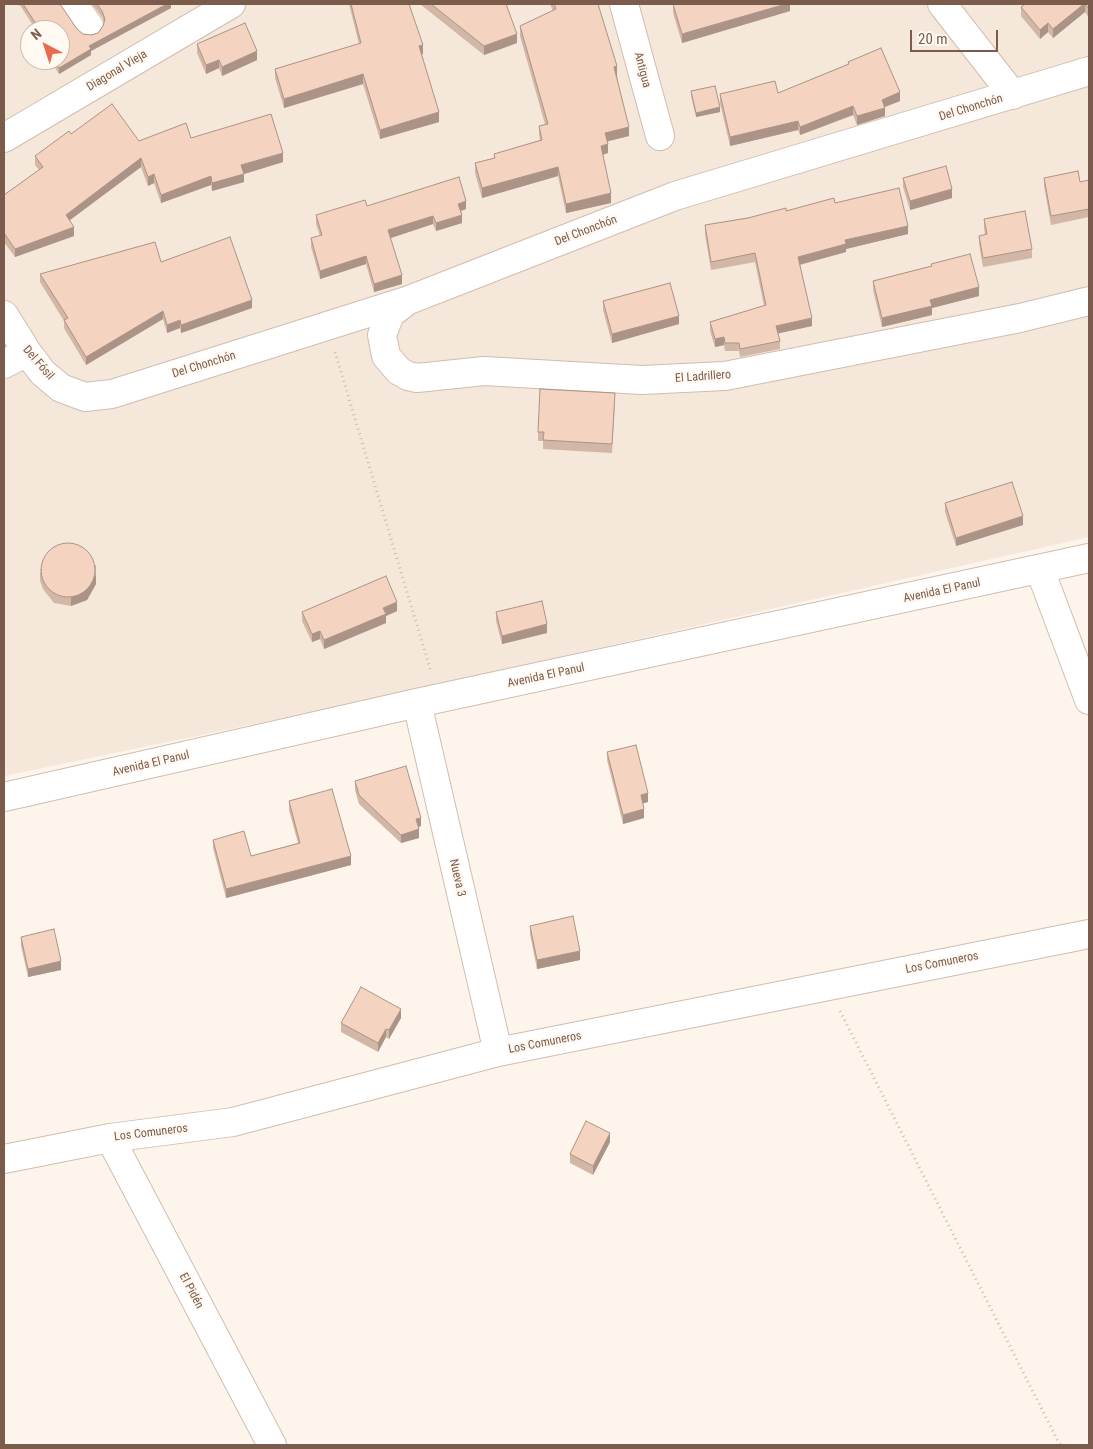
<!DOCTYPE html>
<html>
<head>
<meta charset="utf-8">
<style>
  body { margin:0 }
  #map { position:relative; width:1093px; height:1449px; overflow:hidden; background:#fdf5eb; font-family:"Roboto Condensed",sans-serif }
  canvas { display:block }
  .frame { position:absolute; inset:0; border:5px solid #7a5b4c; pointer-events:none }
  .north { position:absolute; left:20px; top:20px; width:50px; height:50px; box-sizing:border-box; background:#fff9f2; border:1px solid #cabab0; border-radius:50%; rotate:320deg; font-size:14px; font-weight:700; line-height:20px; text-align:center; color:#7a5b4c }
  .north::after { content:''; display:block; margin:auto; width:18px; height:22px; background:#e96b4e; clip-path:polygon(50% 0,100% 100%,50% 72%,0 100%) }
  .scale { position:absolute; left:910px; top:30px; width:88px; height:22px; box-sizing:border-box; border:2px solid #7a5b4c; border-top:0; padding-left:6px; font-size:15px; line-height:18px; white-space:nowrap; color:#7a5b4c; -webkit-text-stroke:4px #fff9f2; paint-order:stroke }
</style>
</head>
<body>
<div id="map">
<canvas width="1093" height="1449"></canvas>
<div class="frame"></div>
<div class="north">N</div>
<div class="scale">20 m</div>
</div>
<script>
const g = document.querySelector('canvas').getContext('2d');
g.lineJoin = 'round';
function fillPath(path, color) { g.fillStyle = color; g.fill(path, 'evenodd'); }
const shape = rows => new Path2D(rows.map(r => 'M' + r).join(''));
function stroke(path, color, width, dash) { g.strokeStyle = color; g.lineWidth = width; g.lineCap = dash ? 'butt' : 'round'; g.setLineDash(dash || []); g.stroke(path); }
function drawText(font, color, halo, rows, align = 'center') {
  g.font = font + ' "Roboto Condensed",sans-serif'; g.lineWidth = 4.5; g.setLineDash([]); g.textBaseline = 'middle'; g.strokeStyle = halo; g.fillStyle = color; for (const [text, x, y, turn = 0] of rows) {
    g.save(); g.translate(x, y); g.rotate((+turn || 0) * Math.PI / 180); g.textAlign = isNaN(turn) ? turn : align; if (halo) g.strokeText(text, 0, 0); g.fillText(text, 0, 0); g.restore();
  }
}
fillPath(shape([
  [4,4,1089,4,1089,537,360,702,4,776],
  [30,30,60,30,60,60,30,60]
]), '#f5e7d9');
const minor = shape([
  [73,4,89,26],
  [624,4,660,136],
  [942,4,1013,95],
  [4,138,231,4],
  [407,301,390,314,382,335,386,356,399,371,408,376,417,378,484,371,642,380,725,376,1020,318,1089,301],
  [4,315,27,352,43,373,61,388,85,397,112,394,409,300,675,196,1089,71],
  [4,364,27,352],
  [1040,570,1089,700],
  [417,703,498,1052],
  [4,797,417,703,1089,558],
  [110,1138,272,1445],
  [4,1159,110,1138,233,1122,498,1052,1089,934]
]);
stroke(minor, '#d1bdaf', 30);
stroke(shape([
  [335,352,431,672],
  [840,1011,1060,1445]
]), '#d9b6a3', 3, [1, 4]);
stroke(minor, '#fff', 28);
fillPath(shape([
  [17,4,60,4,77,29,83,34,91,35,98,33,103,26,104,23,102,17,92,4,171,4,171,8,91,51,91,55,59,74,50,60,60,60,60,30,36,30,20,5,19,6],
  [349,4,409,4,423,54,421,55,439,122,380,139,363,84,284,108,275,78,275,69,359,44],
  [420,4,506,4,517,43,484,55],
  [550,4,598,4,617,76,629,136,608,141,608,153,603,155,611,203,566,213,558,176,482,198,475,173,475,163,494,158,494,154,540,140,539,135,539,126,545,124,520,36,520,26,553,11],
  [673,4,790,4,790,11,682,43,673,13],
  [1022,4,1089,4,1089,18,1085,12,1053,38,1048,32,1040,39,1021,16,1021,7,1024,5],
  [197,44,257,60,222,76,219,68,206,74,197,53],
  [848,62,900,101,885,107,885,116,857,125,853,115,800,135,798,130,730,146,720,103,720,94,778,93,848,64],
  [691,91,720,112,696,117,691,96],
  [71,134,139,141,191,138,283,162,244,174,244,182,212,191,211,185,161,203,154,183,148,186,141,167,70,220,74,236,15,257,4,242,4,195,39,170,35,165,35,156],
  [903,178,952,198,910,210,903,187],
  [1044,178,1080,182,1089,180,1089,217,1051,225,1044,186],
  [835,203,908,234,846,249,846,252,800,265,812,326,778,333,780,341,780,349,740,357,739,351,725,351,724,345,715,347,710,331,710,322,764,306,755,262,711,270,705,234,705,225,786,211],
  [367,206,466,209,461,211,462,223,436,231,433,224,390,238,402,284,374,292,366,264,320,279,311,247,311,238,320,236,316,224,316,215],
  [984,219,1032,249,1032,258,983,267,979,244,979,236,985,235,984,228],
  [161,262,252,308,181,333,180,328,167,333,163,319,86,365,64,328,64,321,40,282,40,274],
  [931,264,979,296,932,308,932,315,882,327,873,290,873,281,931,266],
  [603,301,679,324,612,343,603,310],
  [615,402,612,453,543,449,543,441,538,441,538,432],
  [945,503,1023,525,956,546,945,512],
  [96,565,96,584,87,600,71,606,54,603,43,589,40,581,40,572],
  [397,611,386,616,386,623,324,649,320,639,312,642,302,621,302,612],
  [496,612,547,633,502,644,496,621],
  [607,752,648,802,643,803,644,818,623,824,607,760],
  [355,781,421,826,418,827,419,838,401,843,359,804,355,790],
  [289,801,351,865,226,898,213,848,213,840,251,856,298,843,289,810],
  [530,926,580,960,537,969,530,934],
  [21,937,61,970,28,977,21,946],
  [401,1018,389,1039,386,1037,378,1052,341,1032,341,1023],
  [610,1142,593,1175,570,1163,570,1154]
]), '#d2b6a6');
fillPath(shape([
  [167,4,171,4,171,8,91,51,91,55,59,74,59,68,89,46],
  [786,4,790,4,790,11,682,43,682,34],
  [1084,4,1085,4,1085,12,1053,38,1053,29],
  [1048,23,1048,32,1040,39,1040,30],
  [517,34,517,43,484,55,484,46],
  [423,45,423,54,419,56,419,46],
  [257,51,257,60,222,76,222,67],
  [219,60,219,68,206,74,206,65],
  [617,66,617,76,614,77,614,67],
  [363,74,363,84,284,108,284,99],
  [900,92,900,101,882,108,882,100],
  [853,106,853,115,800,135,800,127],
  [720,107,720,112,696,117,696,113],
  [885,108,885,116,857,125,857,116],
  [439,112,439,122,380,139,380,130],
  [798,121,798,130,730,146,730,137],
  [629,127,629,136,605,142,605,133],
  [608,144,608,153,601,155,601,146],
  [283,153,283,162,244,174,244,182,212,191,212,183,241,165],
  [141,158,141,167,66,223,66,215],
  [558,167,558,176,482,198,482,188],
  [154,174,154,183,148,186,148,177],
  [211,176,211,185,161,203,161,195],
  [952,189,952,198,910,210,910,201],
  [611,193,611,203,566,213,566,204],
  [466,201,466,209,458,212,458,204],
  [462,215,462,223,436,231,436,223],
  [433,216,433,224,388,239,388,230],
  [908,226,908,234,846,249,846,252,798,265,798,257,845,240],
  [74,227,74,236,15,257,15,249],
  [366,256,366,264,320,279,320,271],
  [402,275,402,284,374,292,374,284],
  [979,287,979,296,932,308,932,315,882,327,882,318,930,300],
  [252,300,252,308,181,333,181,325],
  [163,311,163,319,86,365,86,357],
  [679,316,679,324,612,343,612,334],
  [812,318,812,326,776,334,776,326],
  [180,320,180,328,167,333,167,325],
  [724,337,724,345,715,347,715,339],
  [1023,516,1023,525,956,546,956,538],
  [96,575,96,584,87,600,71,606,71,598],
  [397,602,397,611,386,616,386,623,324,649,324,640,383,608],
  [547,624,547,633,502,644,502,636],
  [320,631,320,639,312,642,312,634],
  [648,793,648,802,641,804,641,795],
  [644,809,644,818,623,824,623,815],
  [421,818,421,826,416,828,416,819],
  [419,829,419,838,401,843,401,835],
  [351,856,351,865,226,898,226,889],
  [580,951,580,960,537,969,537,960],
  [61,961,61,970,28,977,28,969],
  [401,1009,401,1018,389,1039,389,1030],
  [386,1029,386,1037,378,1052,378,1043],
  [610,1133,610,1142,593,1175,593,1166]
]), '#ab9487');
const building = shape([
  [23,4,60,4,77,29,83,34,91,35,98,33,103,26,105,19,102,11,97,4,167,4,89,46,91,49,59,68,54,60,60,60,60,30,40,30,23,4],
  [351,4,409,4,423,45,419,46,439,112,380,130,363,74,284,99,275,69,361,43,351,4],
  [431,4,506,4,517,34,484,46,431,4],
  [554,4,598,4,617,66,614,67,629,127,605,133,608,144,601,146,611,193,566,204,558,167,482,188,475,163,495,158,494,154,542,140,539,126,548,124,520,26,556,9,554,4],
  [673,4,786,4,682,34,673,4],
  [1025,4,1084,4,1053,29,1048,23,1040,30,1021,7,1025,4],
  [1085,4,1089,4,1089,9,1085,4],
  [245,23,257,51,222,67,219,60,206,65,197,44,245,23],
  [881,48,900,92,882,100,885,108,857,116,853,106,800,127,798,121,730,137,720,94,775,81,778,93,849,64,848,62,881,48],
  [715,86,720,107,696,113,691,91,715,86],
  [112,104,139,141,186,123,191,138,271,114,283,153,241,165,244,174,212,183,211,176,161,195,154,174,148,177,141,158,66,215,74,227,15,249,4,233,4,195,43,167,35,156,69,131,71,134,112,104],
  [946,166,952,189,910,201,903,178,946,166],
  [1078,171,1080,182,1089,180,1089,209,1051,216,1044,178,1078,171],
  [459,177,466,201,458,204,462,215,436,223,433,216,388,230,402,275,374,284,366,256,320,271,311,238,322,235,316,215,365,200,367,206,459,177],
  [899,188,908,226,845,240,846,244,798,257,812,318,776,326,780,341,740,349,739,343,725,343,724,337,715,339,710,322,766,305,755,253,711,262,705,225,748,218,786,208,786,211,834,198,835,203,899,188],
  [1025,211,1032,249,983,258,979,236,987,234,984,219,1025,211],
  [230,237,252,300,181,325,180,320,167,325,163,311,86,357,64,320,68,318,40,274,155,242,161,262,230,237],
  [970,254,979,287,930,300,932,306,882,318,873,281,932,266,931,264,970,254],
  [670,283,679,316,612,334,603,301,670,283],
  [540,389,615,393,612,444,543,440,544,432,538,432,540,389],
  [1012,482,1023,516,956,538,945,503,1012,482],
  '41 570a27 27 0 1 1 54 0a27 27 0 1 1-54 0Z',
  [386,576,397,602,383,608,386,614,324,640,320,631,312,634,302,612,386,576],
  [542,601,547,624,502,636,496,612,542,601],
  [636,745,648,793,641,795,644,809,623,815,607,752,636,745],
  [406,766,421,818,416,819,419,829,401,835,359,795,355,781,406,766],
  [332,789,351,856,226,889,213,840,244,831,251,856,300,843,289,801,332,789],
  [573,916,580,951,537,960,530,926,573,916],
  [54,929,61,961,28,969,21,937,54,929],
  [361,987,401,1009,389,1030,386,1029,378,1043,341,1023,361,987],
  [586,1121,610,1133,593,1166,570,1154,586,1121]
]);
fillPath(building, '#f4d4c1');
stroke(building, '#ab9487', 1);
drawText('12px', '#7a5b4c', '#fff9f2', [
  ["Antigua",642,70,75],
  ["Diagonal Vieja",117,71,-31],
  ["Del Chonchón",971,108,-17],
  ["Del Chonchón",586,231,-21],
  ["Del Fósil",38,363,49],
  ["Del Chonchón",204,365,-17],
  ["El Ladrillero",703,377,-4],
  ["Avenida El Panul",942,591,-12],
  ["Avenida El Panul",546,676,-12],
  ["Avenida El Panul",151,764,-13],
  ["Nueva 3",457,878,77],
  ["Los Comuneros",942,963,-11],
  ["Los Comuneros",545,1043,-11],
  ["Los Comuneros",151,1133,-7],
  ["El Pidén",191,1291,62]
]);
</script>
</body>
</html>
